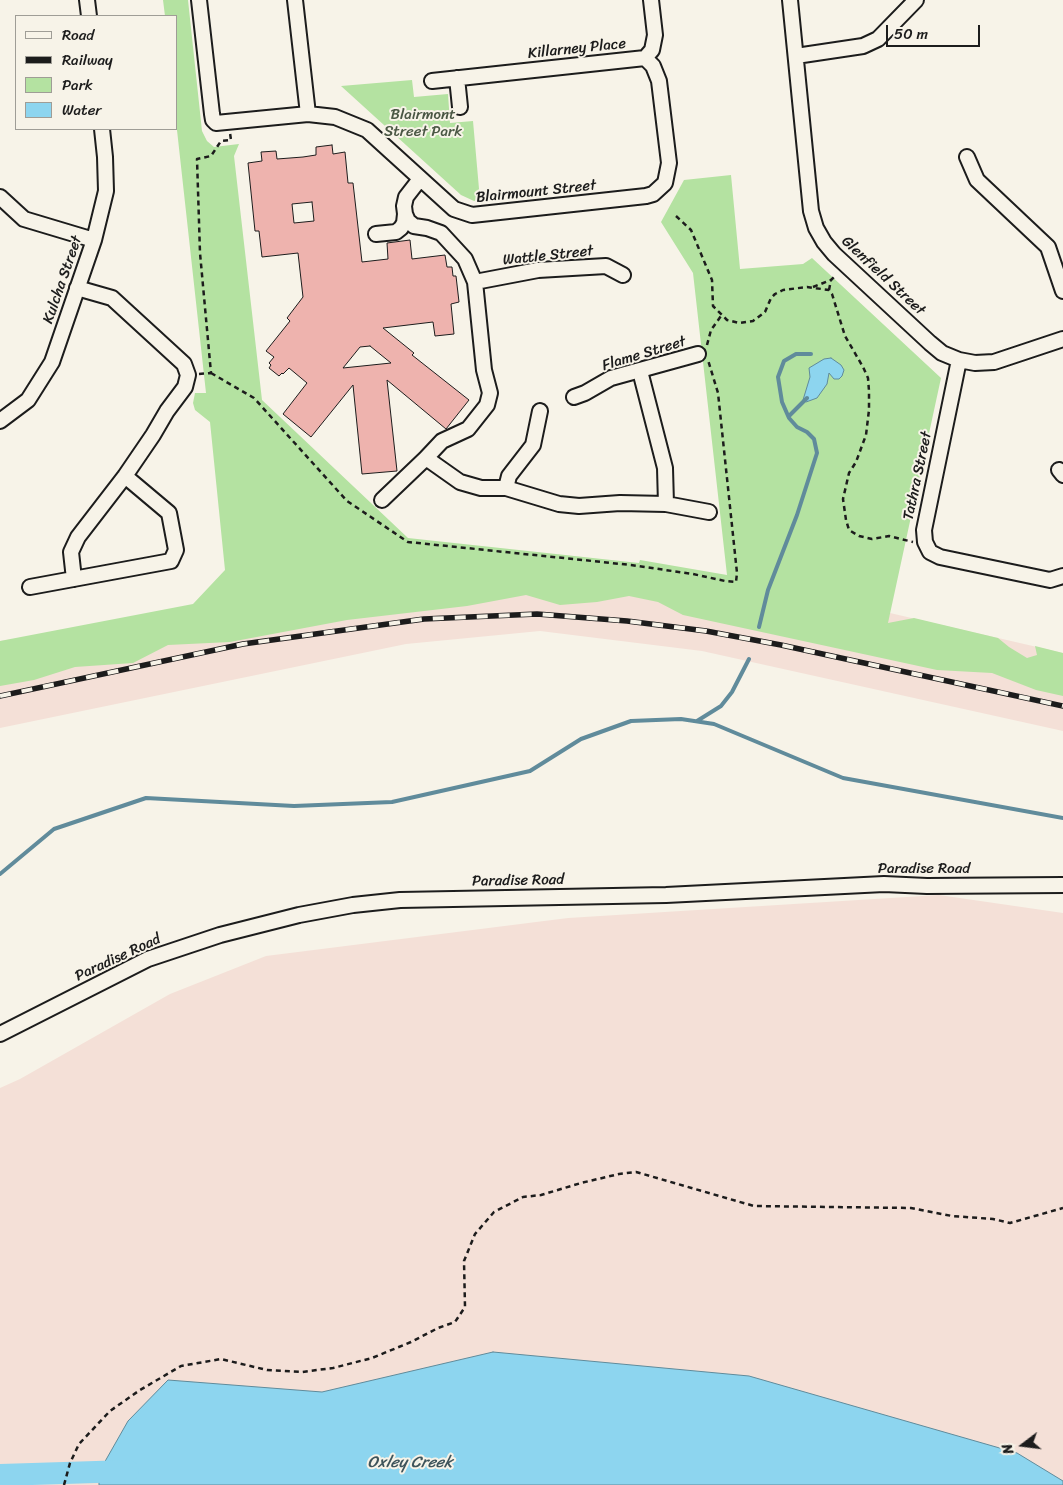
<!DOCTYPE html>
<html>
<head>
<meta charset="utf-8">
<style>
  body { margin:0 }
  #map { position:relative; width:1063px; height:1485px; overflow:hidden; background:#f7f3e8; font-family:Sriracha,sans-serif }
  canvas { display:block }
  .legend { position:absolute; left:15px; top:15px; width:162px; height:115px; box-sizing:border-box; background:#f7f3e8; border:1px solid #9f9d96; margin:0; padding:6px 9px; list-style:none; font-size:15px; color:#1c1c1c }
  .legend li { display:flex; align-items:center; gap:10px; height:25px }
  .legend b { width:25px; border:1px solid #9f9d96 }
  .north { position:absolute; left:998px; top:1420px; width:50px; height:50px; -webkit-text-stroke:4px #f7f3e8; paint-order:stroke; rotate:255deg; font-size:14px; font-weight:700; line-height:20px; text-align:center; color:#1c1c1c }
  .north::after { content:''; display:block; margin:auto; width:18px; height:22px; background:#1c1c1c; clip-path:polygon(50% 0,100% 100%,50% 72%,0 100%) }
  .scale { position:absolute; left:886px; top:25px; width:94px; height:22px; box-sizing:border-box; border:2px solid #1c1c1c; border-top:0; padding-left:6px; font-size:15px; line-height:18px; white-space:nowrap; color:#1c1c1c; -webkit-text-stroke:4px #f7f3e8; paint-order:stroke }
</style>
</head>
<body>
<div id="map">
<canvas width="1063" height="1485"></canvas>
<ul class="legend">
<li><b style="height:6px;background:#f7f3e8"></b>Road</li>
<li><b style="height:6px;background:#1c1c1c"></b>Railway</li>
<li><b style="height:14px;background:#b4e2a1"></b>Park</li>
<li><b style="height:14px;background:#8dd5ef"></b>Water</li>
</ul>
<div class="north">N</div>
<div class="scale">50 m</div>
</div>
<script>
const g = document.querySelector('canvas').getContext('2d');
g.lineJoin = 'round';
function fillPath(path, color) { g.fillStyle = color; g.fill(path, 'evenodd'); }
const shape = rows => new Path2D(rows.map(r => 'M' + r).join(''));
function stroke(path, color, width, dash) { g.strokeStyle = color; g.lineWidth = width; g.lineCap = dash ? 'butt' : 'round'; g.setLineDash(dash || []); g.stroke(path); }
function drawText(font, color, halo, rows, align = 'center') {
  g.font = font + ' Sriracha,sans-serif'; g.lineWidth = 4; g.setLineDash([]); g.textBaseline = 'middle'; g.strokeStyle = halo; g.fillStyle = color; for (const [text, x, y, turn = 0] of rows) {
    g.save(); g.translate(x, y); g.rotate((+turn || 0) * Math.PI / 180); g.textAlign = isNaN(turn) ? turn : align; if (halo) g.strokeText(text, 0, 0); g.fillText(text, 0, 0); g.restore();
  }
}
fillPath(shape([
  [477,569,887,623,890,613,1063,653,1063,731,702,651,540,631,406,644,0,728,0,641],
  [939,895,1063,913,1063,1485,0,1485,0,1088,20,1079,170,994,266,956,568,918]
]), '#f4e0d7');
fillPath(shape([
  [163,0,188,0,202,131,207,141,214,147,239,144,234,156,262,400,408,538,639,563,640,560,727,575,693,273,661,222,684,180,731,175,740,269,803,264,812,258,941,378,888,623,914,618,998,638,1009,647,1027,658,1037,655,1035,646,1063,653,1063,696,1036,690,992,673,937,670,683,615,658,602,629,596,597,602,560,605,526,595,467,606,347,620,230,642,168,645,133,663,75,667,34,680,0,686,0,641,193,604,225,570,210,422,195,410,193,403,195,393,206,393,176,121,176,16,165,16],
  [412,80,414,97,448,94,450,123,473,121,480,200,474,201,461,195,341,86]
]), '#b4e2a1');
const water = shape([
  [831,358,841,365,844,370,842,376,839,379,834,379,829,373,827,384,817,398,806,402,803,400,810,377,809,368,824,359,831,358],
  [493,1352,749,1376,1017,1453,1063,1481,1063,1485,99,1485,99,1472,128,1421,168,1380,322,1392,493,1352]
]);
fillPath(water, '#8dd5ef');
stroke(water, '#608b9b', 1);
stroke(shape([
  [789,416,807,398],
  [759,627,768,590,797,515,817,453,814,439,807,432,797,427,789,418,782,402,778,377,784,361,796,354,811,354],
  [697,721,721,706,732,692,749,659],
  [0,874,54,829,146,798,294,806,392,802,530,771,581,739,631,721,681,719,714,724,843,778,1063,818]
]), '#608b9b', 4);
stroke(shape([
  [0,1475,128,1471]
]), '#8dd5ef', 22);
const building = shape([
  [332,145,333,154,345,152,348,183,353,183,362,262,388,259,387,243,410,240,412,259,445,255,447,267,452,267,453,276,456,276,459,302,451,304,454,334,435,336,433,322,383,328,414,353,412,355,469,400,446,429,387,380,397,471,362,474,353,385,311,437,283,414,307,383,289,368,283,374,282,373,279,376,269,368,271,365,269,363,274,357,266,351,290,321,287,318,303,297,298,253,262,257,259,231,255,231,248,163,262,161,261,152,276,151,277,159,303,157,316,155,316,147,332,145],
  [312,202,314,221,294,223,292,204,312,202],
  [370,346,391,363,343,368,360,347,370,346]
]);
fillPath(building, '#eeb3ae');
stroke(building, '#1c1c1c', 1);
const minor = shape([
  [87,0,89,16],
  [199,0,212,114,213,120,216,123,308,114,335,117,367,130,454,209,472,215,646,196,653,194,665,183,669,163,659,81,653,66,645,58,432,81],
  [295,0,308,114],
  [790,0,811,211,816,228,824,242,834,254,930,343,942,353,959,360,975,363,994,362,1063,339],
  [796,56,863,46,878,39,916,0],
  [645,58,652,50,655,35,651,0],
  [457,78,460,107],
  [967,157,977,180,1048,247,1063,291],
  [0,197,24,219,94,240],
  [376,234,396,232,401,228,404,223,405,214],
  [475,282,538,270,606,266,623,275],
  [959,360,924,530,925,542,930,552,940,557,1050,580,1063,576],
  [640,371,665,468,666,504],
  [574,397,585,393,611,378,698,354],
  [0,421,28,400,52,362,94,240,106,191,105,157,102,129],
  [426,458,460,482,481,488,506,488,559,504,579,506,620,503,666,504,709,512],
  [1059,470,1063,475],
  [506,488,509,476,533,445,540,411],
  [382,500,426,458,442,441,468,429,487,405,490,393,484,370,475,282,465,259,441,233,427,228,414,226,408,221,405,214,404,206,406,197,420,179],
  [74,579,71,552,78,537,125,476,153,435,167,411,185,387,188,375,184,364,112,298,77,288],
  [30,587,171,561,176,550,169,513,125,476],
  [0,1034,148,959,220,935,299,915,353,905,400,900,666,895,884,884,927,886,1063,885]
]);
stroke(minor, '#1c1c1c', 18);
stroke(shape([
  [676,216,691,230,712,280,713,306,727,320,739,323,753,321,765,312,771,298,775,294,783,290,807,287,829,290,832,294,845,336,863,367,868,378,869,391,869,410,866,435,856,462,849,473,843,499,846,520,849,530,859,536,872,539,889,536,913,542],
  [813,287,831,280],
  [829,290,831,280,836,275],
  [707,345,711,330,721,316],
  [211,373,254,398,347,501,408,542,631,565,693,574,725,581,736,582,737,573,718,393,708,360],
  [199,374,211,373,200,253,197,159,211,156,221,141,231,140,230,133],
  [64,1485,70,1463,79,1444,110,1411,140,1390,181,1366,221,1359,267,1370,302,1372,333,1368,372,1358,411,1342,438,1328,455,1322,465,1307,464,1261,475,1234,494,1212,523,1197,541,1195,581,1183,619,1174,636,1172,754,1206,911,1208,952,1216,993,1219,1010,1223,1063,1208]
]), '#1c1c1c', 2.5, [5, 4]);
stroke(minor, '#f7f3e8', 14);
const rail = shape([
  [0,696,243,644,424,619,537,614,627,621,706,631,781,645,1063,706]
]);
stroke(rail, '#1c1c1c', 5.5);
stroke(rail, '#f7f3e8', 4, [11]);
drawText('15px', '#1c1c1c', '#f7f3e8', [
  ["Killarney Place",577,49,-6],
  ["Blairmount Street",536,192,-6],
  ["Wattle Street",548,256,-6],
  ["Glenfield Street",883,276,43],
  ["Kulcha Street",63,280,-71],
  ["Flame Street",644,354,-17],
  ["Tathra Street",918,476,-78],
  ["Paradise Road",924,869],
  ["Paradise Road",518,881,-1],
  ["Paradise Road",118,958,-25]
]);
drawText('15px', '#4a5744', '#f7f3e8', [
  ["Blairmont",423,115],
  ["Street Park",423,132]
]);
drawText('italic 16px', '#3e545b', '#f7f3e8', [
  ["Oxley Creek",410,1463]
]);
</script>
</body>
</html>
